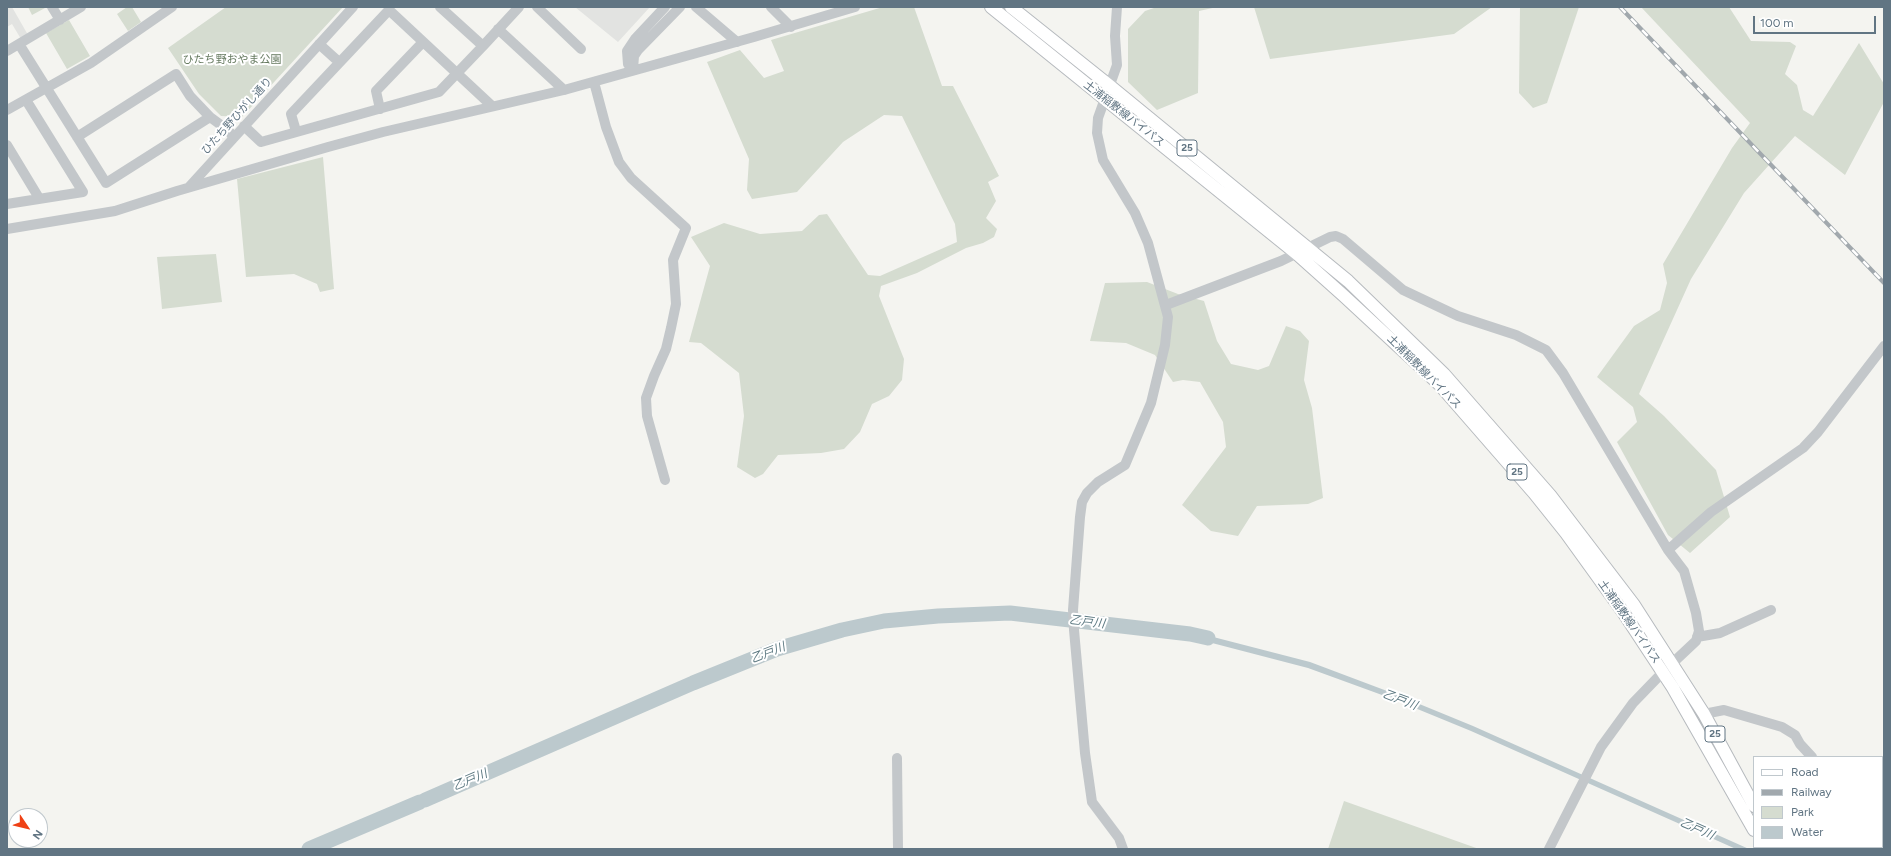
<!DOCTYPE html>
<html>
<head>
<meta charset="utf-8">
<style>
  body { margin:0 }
  #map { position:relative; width:1891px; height:856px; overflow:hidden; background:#f4f4f0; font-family:Figtree,sans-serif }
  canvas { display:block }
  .frame { position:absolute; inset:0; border:8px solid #617583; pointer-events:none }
  .legend { position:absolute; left:1753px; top:756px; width:130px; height:92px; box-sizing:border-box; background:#fff; border:1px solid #c0c8cd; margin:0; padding:5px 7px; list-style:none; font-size:12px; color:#617583 }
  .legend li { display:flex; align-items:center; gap:8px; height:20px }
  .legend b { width:20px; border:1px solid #c0c8cd }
  .north { position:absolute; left:8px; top:808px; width:40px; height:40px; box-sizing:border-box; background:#fff; border:1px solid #c0c8cd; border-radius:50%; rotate:125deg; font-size:11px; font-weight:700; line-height:16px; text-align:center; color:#617583 }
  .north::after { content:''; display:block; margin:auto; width:14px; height:18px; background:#ef4115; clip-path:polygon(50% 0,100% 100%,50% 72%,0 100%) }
  .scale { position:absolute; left:1753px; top:16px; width:123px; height:18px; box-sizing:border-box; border:2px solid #617583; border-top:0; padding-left:5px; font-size:12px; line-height:14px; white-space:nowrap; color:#617583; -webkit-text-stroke:3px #fff; paint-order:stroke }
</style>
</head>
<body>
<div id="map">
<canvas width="1891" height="856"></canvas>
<div class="frame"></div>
<ul class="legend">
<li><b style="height:5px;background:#fff"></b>Road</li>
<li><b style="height:5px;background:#a1a8ad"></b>Railway</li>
<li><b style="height:11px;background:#d5dcd0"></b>Park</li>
<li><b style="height:11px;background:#bcc9cd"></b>Water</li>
</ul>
<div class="north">N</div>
<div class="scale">100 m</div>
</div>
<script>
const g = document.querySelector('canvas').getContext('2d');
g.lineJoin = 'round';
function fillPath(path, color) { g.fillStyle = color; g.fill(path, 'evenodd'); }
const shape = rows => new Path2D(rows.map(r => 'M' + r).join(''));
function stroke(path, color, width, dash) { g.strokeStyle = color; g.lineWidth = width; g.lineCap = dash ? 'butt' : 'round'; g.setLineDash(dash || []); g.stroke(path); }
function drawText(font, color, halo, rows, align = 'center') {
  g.font = font + ' Figtree,"Noto Sans JP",sans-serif'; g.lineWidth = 4; g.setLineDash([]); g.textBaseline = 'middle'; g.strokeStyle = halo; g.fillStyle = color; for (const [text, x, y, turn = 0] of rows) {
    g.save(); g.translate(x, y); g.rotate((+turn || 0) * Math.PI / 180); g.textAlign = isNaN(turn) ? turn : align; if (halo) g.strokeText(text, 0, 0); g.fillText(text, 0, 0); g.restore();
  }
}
fillPath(shape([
  [7,7,12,7,28,35,21,39,12,24,7,27],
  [575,7,650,7,618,42]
]), '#e2e3e1');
fillPath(shape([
  [28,7,44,7,45,8,32,15],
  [127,7,132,7,141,22,128,31,117,14],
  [226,7,343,7,242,117,221,116,199,94,168,48],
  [883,7,914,7,942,86,953,86,999,176,988,182,996,201,986,218,997,229,994,237,983,243,966,248,917,273,881,286,879,296,904,359,902,380,889,396,872,404,860,432,844,449,821,453,778,455,763,474,755,478,737,467,744,416,739,373,701,343,689,342,710,266,691,237,724,223,760,234,802,231,819,215,827,214,868,275,880,276,957,242,955,224,902,116,884,115,843,142,797,192,752,199,747,190,749,159,707,62,740,50,764,78,784,71,771,40],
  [1157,7,1217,7,1199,11,1198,93,1157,110,1128,82,1128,29,1145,11],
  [1254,7,1492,7,1454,34,1270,59],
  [1520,7,1579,7,1547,103,1533,108,1519,93],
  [1641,7,1729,7,1751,41,1790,42,1796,46,1785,74,1797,85,1803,110,1813,116,1859,43,1884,84,1884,102,1845,175,1795,136,1744,193,1691,279,1639,394,1664,416,1716,470,1730,517,1690,553,1668,535,1617,442,1637,422,1633,407,1597,377,1634,326,1660,310,1667,283,1663,264,1732,148,1750,123],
  [69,20,90,56,67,69,46,33],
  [323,157,334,289,320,292,317,284,294,274,246,277,237,179],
  [216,254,222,302,162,309,157,257],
  [1147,282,1178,294,1204,301,1217,341,1231,364,1258,370,1269,366,1286,326,1300,331,1309,341,1304,380,1312,408,1323,498,1308,504,1257,506,1238,536,1211,531,1182,505,1226,447,1223,422,1200,382,1183,380,1173,382,1155,355,1126,343,1090,341,1105,283],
  [1344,801,1479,849,1328,849]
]), '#d5dcd0');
fillPath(shape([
  [1190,631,1310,662,1395,694,1473,726,1749,849,1736,849,1471,731,1393,699,1308,668,1189,637]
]), '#bcc9cd');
stroke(shape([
  [425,800,693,683,777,649,842,630,884,621,938,616,1010,613,1190,634,1208,638],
  [309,849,420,802]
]), '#bcc9cd', 15);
const major = shape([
  [991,7,1297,254,1344,296,1439,384,1534,493,1566,533,1623,612,1673,688,1754,830],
  [1011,7,1110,86,1348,281,1444,374,1550,495,1634,605,1704,714,1754,806],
  [1763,847,1764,849],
  [1776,847,1777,849]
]);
stroke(major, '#b6babe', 14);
stroke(shape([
  [52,7,60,20],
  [440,7,483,46,519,7],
  [537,7,581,49],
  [696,7,737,42],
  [771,7,791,27],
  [1117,7,1115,36,1117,65,1098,118,1097,133,1103,160,1135,213,1148,243,1168,317,1165,345,1151,403,1125,465,1098,482,1087,493,1082,502,1080,517,1073,610,1074,630,1085,753,1092,802,1119,838,1123,849],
  [498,29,564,90],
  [19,44,106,183,210,117],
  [319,44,339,62],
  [7,51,81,7],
  [633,70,634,56,638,50,680,7],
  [633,70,628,64,627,51,635,39,665,7],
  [594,82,606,127,619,162,631,178,686,228,673,260,676,304,671,328,666,349,654,376,646,398,647,416,665,480],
  [380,109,376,91,423,42],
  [7,110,91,63,172,7],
  [244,126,261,142,439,92,483,46],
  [296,131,291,114,389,10,492,106],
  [77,137,176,74,190,96,210,117,229,131,233,137],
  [7,145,39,198],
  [189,187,353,7],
  [7,204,83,192,26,100],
  [7,229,115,211,177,191,328,147,383,132,564,90,754,37,855,7],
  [1166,305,1281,261,1330,237,1336,236,1343,239,1403,290,1458,316,1516,335,1546,350,1563,373,1668,550,1684,571,1696,613,1699,631,1696,641,1663,672,1633,703,1601,747,1549,849],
  [1668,550,1711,512,1803,448,1818,432,1884,346],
  [1697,637,1720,633,1771,610],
  [1704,714,1724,710,1782,727,1795,735,1800,744,1812,757],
  [897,758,898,849],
  [1882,830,1884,832]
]), '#c3c7ca', 10);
stroke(major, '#fff', 12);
const rail = shape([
  [1620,7,1884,283]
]);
stroke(rail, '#a1a8ad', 4);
stroke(rail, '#fff', 2.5, [8]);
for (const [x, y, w] of [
  [1187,148,20],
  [1517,472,20],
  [1715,734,20]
]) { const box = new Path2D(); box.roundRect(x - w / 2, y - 8, w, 16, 3); g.fillStyle = '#fff'; g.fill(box); stroke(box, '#617583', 1); }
drawText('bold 10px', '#617583', null, [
  ["25",1187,148],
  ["25",1517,472],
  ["25",1715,734]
]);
drawText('11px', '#667a60', '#fff', [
  ["ひたち野おやま公園",232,60]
]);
drawText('11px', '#617583', '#fff', [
  ["土浦稲敷線バイパス",1124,114,38],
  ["ひたち野ひがし通り",237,116,-48],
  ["土浦稲敷線バイパス",1424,372,45],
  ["土浦稲敷線バイパス",1629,622,55]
]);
drawText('italic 12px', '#5c7881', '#fff', [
  ["乙戸川",1087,622,7],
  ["乙戸川",768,653,-21],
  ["乙戸川",1400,700,21],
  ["乙戸川",470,780,-23],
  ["乙戸川",1697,829,24]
]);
</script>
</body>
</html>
